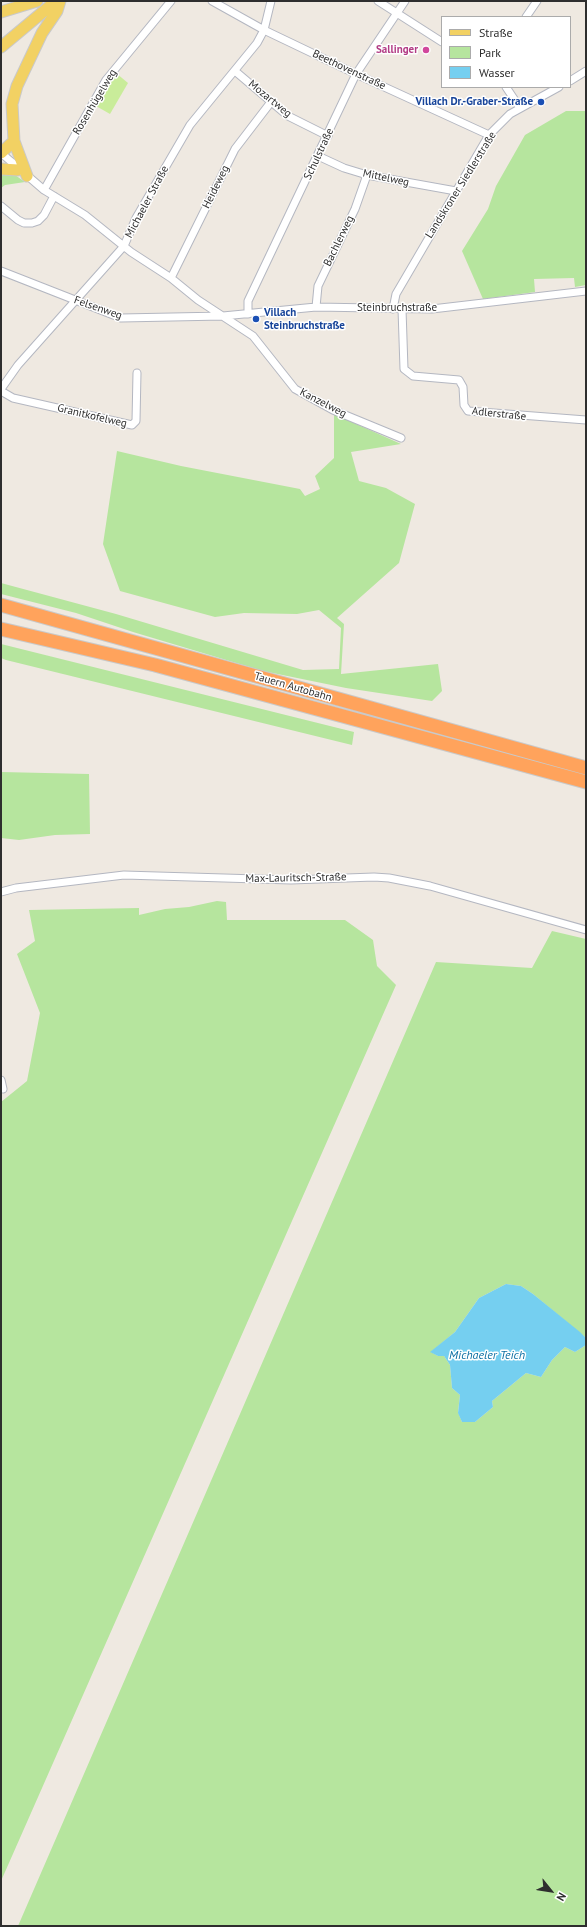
<!DOCTYPE html>
<html>
<head>
<meta charset="utf-8">
<style>
  body { margin:0 }
  #map { position:relative; width:587px; height:1927px; overflow:hidden; background:#efe9e1; font-family:"PT Sans",sans-serif }
  canvas { display:block }
  .frame { position:absolute; inset:0; border:2px solid #2e2e2e; pointer-events:none }
  .legend { position:absolute; left:441px; top:16px; width:130px; height:72px; box-sizing:border-box; background:#fff; border:1px solid #ababab; margin:0; padding:5px 7px; list-style:none; font-size:12px; color:#2e2e2e }
  .legend li { display:flex; align-items:center; gap:8px; height:20px }
  .legend b { width:20px; border:1px solid #ababab }
  .north { position:absolute; left:531px; top:1871px; width:40px; height:40px; -webkit-text-stroke:3px #fff; paint-order:stroke; rotate:120deg; font-size:11px; font-weight:700; line-height:16px; text-align:center; color:#2e2e2e }
  .north::after { content:''; display:block; margin:auto; width:14px; height:18px; background:#2e2e2e; clip-path:polygon(50% 0,100% 100%,50% 72%,0 100%) }
</style>
</head>
<body>
<div id="map">
<canvas width="587" height="1927"></canvas>
<div class="frame"></div>
<ul class="legend">
<li><b style="height:5px;background:#f2d163"></b>Straße</li>
<li><b style="height:11px;background:#b6e59e"></b>Park</li>
<li><b style="height:11px;background:#75cff0"></b>Wasser</li>
</ul>
<div class="north">N</div>
</div>
<script>
const g = document.querySelector('canvas').getContext('2d');
g.lineJoin = 'round';
function fillPath(path, color) { g.fillStyle = color; g.fill(path, 'evenodd'); }
const shape = rows => new Path2D(rows.map(r => 'M' + r).join(''));
function stroke(path, color, width, dash) { g.strokeStyle = color; g.lineWidth = width; g.lineCap = dash ? 'butt' : 'round'; g.setLineDash(dash || []); g.stroke(path); }
function drawText(font, color, halo, rows, align = 'center') {
  g.font = font + ' "PT Sans",sans-serif'; g.lineWidth = 3; g.setLineDash([]); g.textBaseline = 'middle'; g.strokeStyle = halo; g.fillStyle = color; for (const [text, x, y, turn = 0] of rows) {
    g.save(); g.translate(x, y); g.rotate((+turn || 0) * Math.PI / 180); g.textAlign = isNaN(turn) ? turn : align; if (halo) g.strokeText(text, 0, 0); g.fillText(text, 0, 0); g.restore();
  }
}
fillPath(shape([
  [566,111,586,111,586,285,575,287,574,278,534,279,535,292,483,299,462,251,488,209,496,186,525,135],
  [1,174,15,175,25,182,5,185,1,188],
  [334,414,401,444,351,452,359,481,386,488,415,504,399,563,337,618,344,624,341,674,438,664,442,691,432,701,346,688,263,671,133,632,76,613,1,594,1,583,116,614,303,670,339,669,341,628,319,610,297,614,244,613,215,617,120,591,103,544,117,451,181,466,300,489,305,496,320,489,315,476,334,458],
  [1,644,354,732,352,745,6,660,1,658],
  [1,772,89,774,90,834,55,835,19,840,1,838],
  [217,901,226,902,227,920,345,920,373,940,377,966,396,985,1,1881,1,1102,27,1081,40,1013,17,954,35,941,29,910,139,908,139,915,165,909,189,907],
  [552,931,586,939,586,1338,533,1294,521,1286,506,1284,479,1298,455,1332,431,1352,438,1356,444,1356,450,1365,452,1388,460,1395,458,1412,462,1422,475,1422,493,1407,492,1401,526,1373,541,1377,552,1360,565,1347,575,1352,586,1345,586,1926,18,1926,436,962,532,968]
]), '#b6e59e');
fillPath(shape([
  [116,73,128,83,110,114,96,106]
]), '#c9ec9a');
fillPath(shape([
  [506,1284,521,1286,533,1294,580,1332,586,1338,586,1345,575,1352,565,1347,552,1360,541,1377,526,1373,492,1401,493,1407,475,1422,462,1422,458,1413,460,1395,452,1388,450,1365,444,1356,438,1356,430,1352,455,1332,479,1298]
]), '#75cff0');
const street = shape([
  [212,1,264,30,356,74,489,135],
  [378,1,442,42],
  [526,17,537,1],
  [235,71,288,116,328,136],
  [570,81,586,71],
  [506,87,520,108],
  [1,153,44,190,85,215,131,252,171,278,198,300,253,336,295,389,333,410,401,438],
  [318,156,344,168,367,175,456,191],
  [44,190,106,80,171,1],
  [1,206,18,220,24,223,32,223,38,221,44,215,54,196],
  [1,271,121,318,223,316,316,307,432,309,586,291],
  [171,278,235,149,271,102],
  [316,307,318,286,355,209,367,175],
  [393,309,396,294,489,135,510,114,559,87],
  [402,309,404,369,413,376,459,380,463,387,464,405,468,411,586,420],
  [248,314,248,301,356,74,405,1],
  [1,389,18,365,124,246,136,218,190,125,257,43,264,30,271,1],
  [1,391,13,398,132,425,136,421,137,373],
  [1,892,16,888,124,875,291,880,374,877,389,878,430,886,586,930],
  [1,1080,3,1089]
]);
const primary = shape([
  [1,12,37,1],
  [1,47,56,1],
  [14,141,27,176],
  [1,153,14,141,12,104,17,86,42,33,57,11,60,1],
  [1,169,18,170]
]);
const highway = shape([
  [1,605,586,768],
  [1,629,155,665,586,782]
]);
stroke(street, '#b4b7c1', 9);
stroke(primary, '#c9c9c9', 13);
stroke(highway, '#c9c9c9', 15);
stroke(street, '#fff', 7);
stroke(primary, '#f2d163', 11);
stroke(highway, '#ffa35c', 13);
for (const [x, y, r, color] of [
  [426,50,4,"#d1479c"],
  [541,102,4,"#1a4fb4"],
  [256,319,4,"#1a4fb4"]
]) { const dot = new Path2D(); dot.arc(x, y, r, 0, 2 * Math.PI); g.fillStyle = color; g.fill(dot); stroke(dot, '#fff', 1.5); }
drawText('bold 11px', '#b23c85', '#fff', [
  ["Sallinger",418,50]
], 'right');
drawText('11px', '#2e2e2e', '#fff', [
  ["Beethovenstraße",349,70,25],
  ["Mozartweg",270,99,39],
  ["Rosenhügelweg",95,102,-59],
  ["Schulstraße",319,154,-65],
  ["Mittelweg",386,178,12],
  ["Landskroner Siedlerstraße",461,185,-58],
  ["Heideweg",216,187,-64],
  ["Michaeler Straße",147,202,-62],
  ["Bachlerweg",339,241,-64],
  ["Felsenweg",98,308,19],
  ["Steinbruchstraße",397,308],
  ["Kanzelweg",323,403,27],
  ["Adlerstraße",499,414,6],
  ["Granitkofelweg",92,416,13],
  ["Tauern Autobahn",293,687,16],
  ["Max-Lauritsch-Straße",296,878,-1]
]);
drawText('bold 11px', '#164399', '#fff', [
  ["Villach Dr.-Graber-Straße",533,102],
  ["Villach",264,313,"left"],
  ["Steinbruchstraße",264,326,"left"]
], 'right');
drawText('italic 12px', '#0d6fa3', '#fff', [
  ["Michaeler Teich",487,1356]
]);
</script>
</body>
</html>
